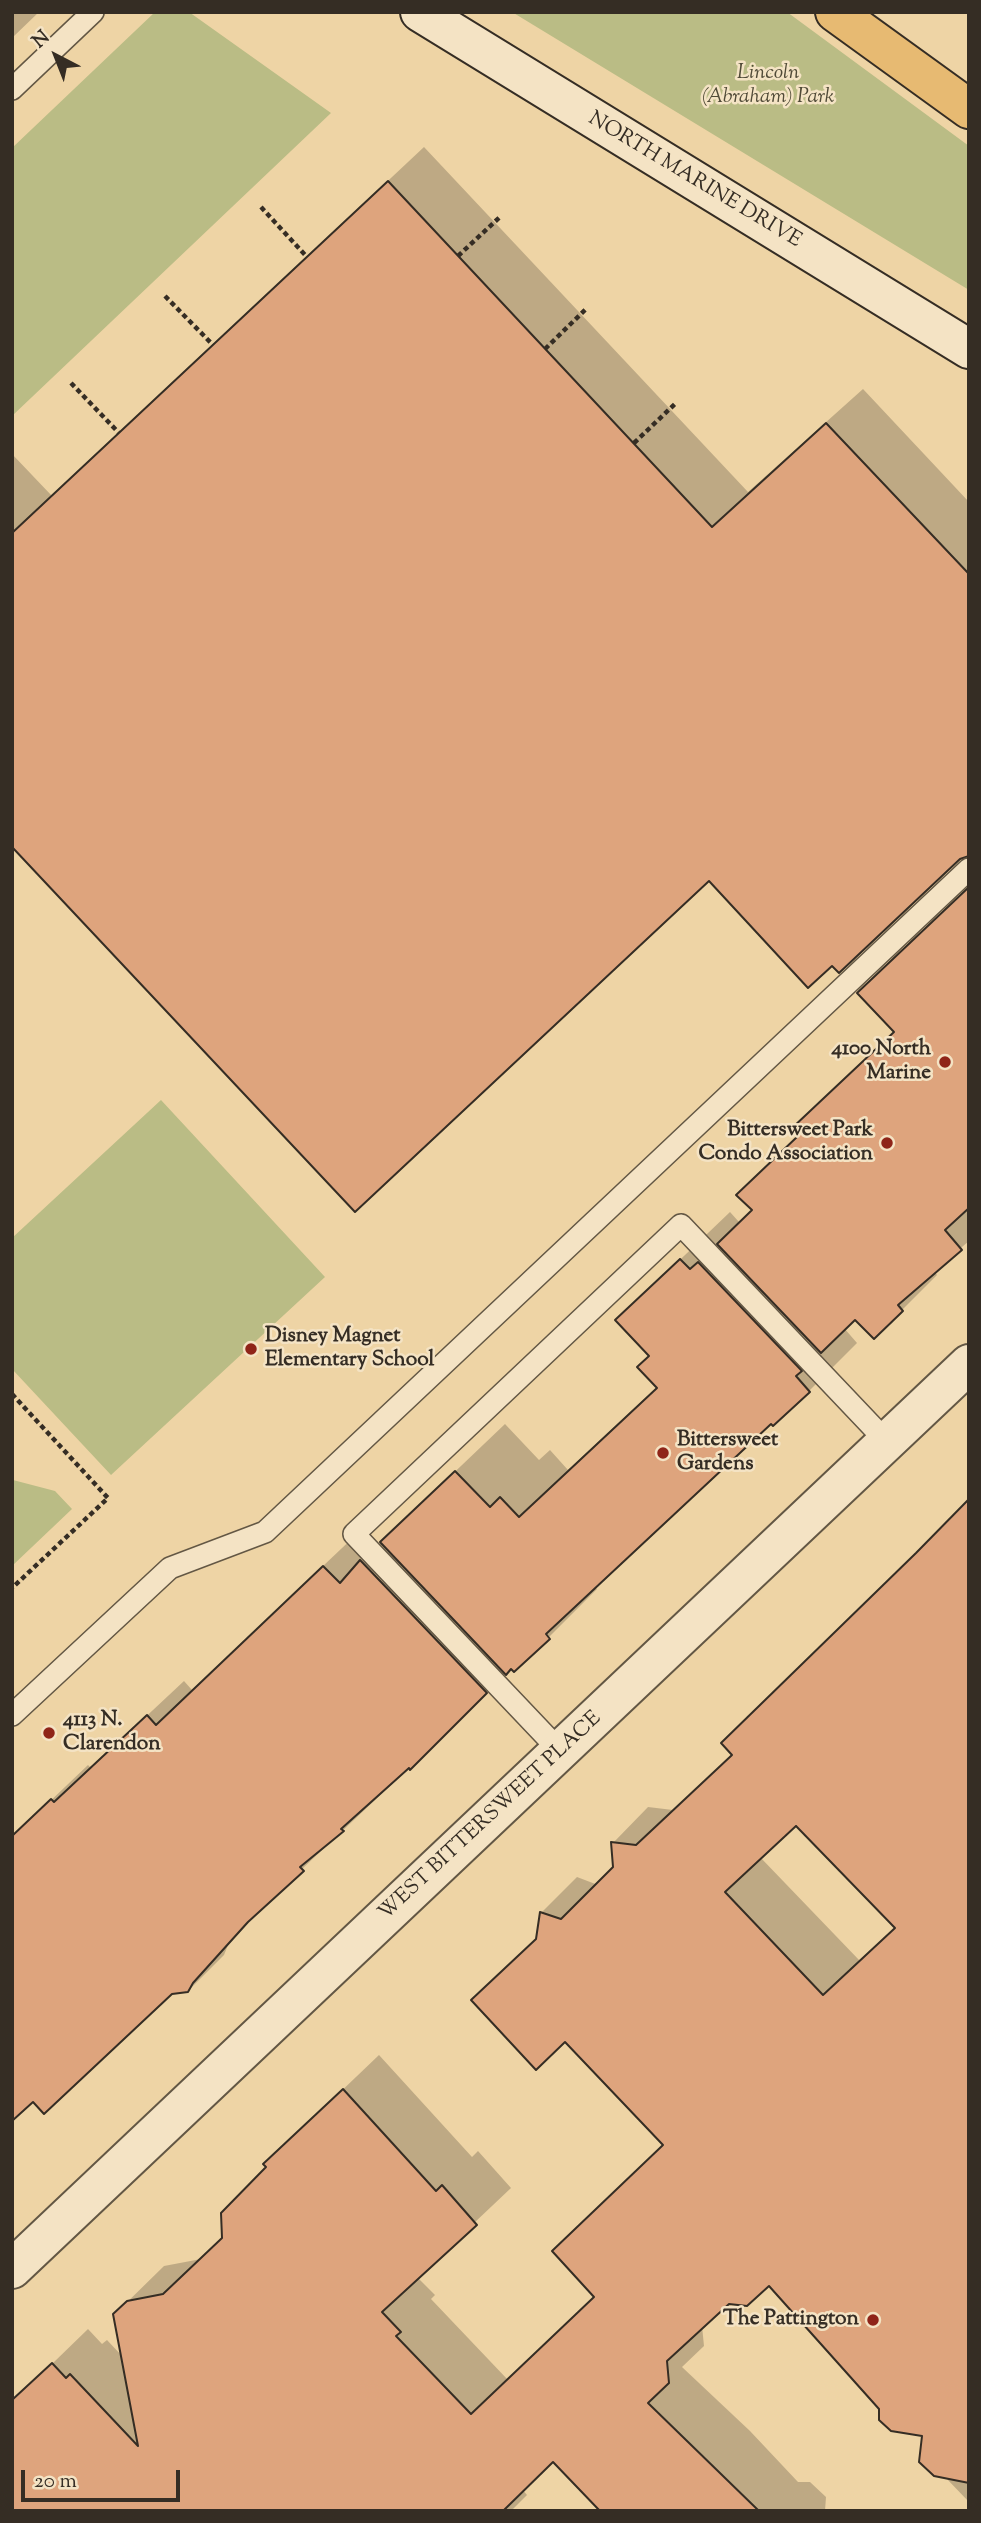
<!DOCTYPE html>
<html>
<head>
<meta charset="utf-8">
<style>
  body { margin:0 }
  #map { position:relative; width:981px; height:2523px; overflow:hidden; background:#eed4a5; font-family:"Sorts Mill Goudy",serif }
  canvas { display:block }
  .frame { position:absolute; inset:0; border:14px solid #352d24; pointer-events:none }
  .north { position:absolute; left:21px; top:21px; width:70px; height:70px; -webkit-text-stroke:5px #f4e3c4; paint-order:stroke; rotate:318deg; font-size:19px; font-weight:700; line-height:28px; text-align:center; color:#352d24 }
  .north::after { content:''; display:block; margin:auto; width:24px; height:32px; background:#352d24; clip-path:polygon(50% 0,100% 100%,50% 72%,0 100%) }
  .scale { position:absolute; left:21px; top:2470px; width:159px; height:32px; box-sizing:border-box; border:4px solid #352d24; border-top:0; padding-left:9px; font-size:21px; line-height:24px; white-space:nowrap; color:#352d24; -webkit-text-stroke:5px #f4e3c4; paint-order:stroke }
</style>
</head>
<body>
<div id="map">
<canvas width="981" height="2523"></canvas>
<div class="frame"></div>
<div class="north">N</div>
<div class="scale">20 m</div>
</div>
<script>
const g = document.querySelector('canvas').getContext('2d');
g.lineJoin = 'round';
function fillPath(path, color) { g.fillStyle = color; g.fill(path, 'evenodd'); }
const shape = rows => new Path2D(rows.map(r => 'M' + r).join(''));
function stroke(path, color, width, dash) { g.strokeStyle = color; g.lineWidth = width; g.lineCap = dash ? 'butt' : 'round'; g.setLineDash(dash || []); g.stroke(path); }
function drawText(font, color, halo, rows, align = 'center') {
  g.font = font + ' "Sorts Mill Goudy",serif'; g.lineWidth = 5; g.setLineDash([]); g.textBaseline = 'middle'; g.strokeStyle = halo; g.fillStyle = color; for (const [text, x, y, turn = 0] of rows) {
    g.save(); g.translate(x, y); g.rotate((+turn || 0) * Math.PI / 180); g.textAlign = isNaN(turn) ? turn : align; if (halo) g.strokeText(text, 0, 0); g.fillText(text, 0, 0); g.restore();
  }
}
fillPath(shape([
  [155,12,189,12,331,113,12,416,12,148],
  [512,12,787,12,969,146,969,290],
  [161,1100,325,1277,111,1475,12,1369,12,1238],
  [13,1480,55,1491,72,1509,12,1566]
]), '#babc85');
fillPath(shape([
  [12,12,39,12,12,38],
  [424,147,748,492,863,389,969,502,969,830,959,858,832,964,710,879,12,844,12,454,52,496],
  [969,888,969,1241,934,1271,937,1275,902,1310,855,1318,844,1328,857,1343,809,1391,773,1424,771,1422,594,1586,597,1589,549,1637,514,1670,511,1667,410,1767,266,1903,228,1945,224,1955,188,1991,21,1829,88,1765,91,1768,184,1681,192,1690,360,1531,376,1547,505,1424,539,1460,550,1450,568,1470,658,1386,651,1356,617,1320,730,1212,739,1222,753,1210,738,1195,799,1135,896,1031,859,993],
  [969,1503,969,2502,945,2477,924,2435,881,2409,769,2283,728,2302,702,2326,704,2346,682,2367,750,2431,798,2482,810,2482,826,2497,825,2511,602,2511,553,2459,522,2489,527,2495,511,2511,100,2511,19,2396,88,2329,102,2344,107,2340,123,2357,115,2314,164,2266,201,2259,223,2237,269,2167,265,2164,379,2055,472,2157,478,2151,511,2188,417,2277,435,2295,431,2299,508,2380,596,2296,665,2144,538,1937,542,1912,577,1877,598,1885,615,1867,613,1843,648,1807,673,1810,733,1754],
  [796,1823,896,1927,860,1961,760,1857]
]), '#0003');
const building = shape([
  [388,181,712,527,826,423,969,574,969,856,960,859,839,973,832,966,808,988,709,881,355,1212,12,847,12,533,388,181],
  [969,887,969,1208,945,1230,962,1250,898,1305,903,1311,874,1339,855,1320,821,1353,717,1244,752,1210,736,1195,798,1136,791,1129,894,1032,857,993,969,887],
  [680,1259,690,1269,698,1262,802,1371,796,1376,810,1392,773,1426,771,1424,546,1634,550,1639,514,1672,511,1669,506,1675,380,1542,455,1471,490,1507,500,1497,519,1517,657,1388,637,1367,649,1356,615,1320,680,1259],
  [969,1499,969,2483,934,2476,919,2462,922,2436,891,2431,879,2420,879,2409,769,2286,747,2306,729,2304,667,2361,669,2383,648,2403,759,2511,600,2511,553,2462,503,2511,12,2511,12,2400,52,2363,66,2378,70,2374,138,2446,113,2314,127,2301,163,2294,222,2238,221,2213,266,2167,263,2164,343,2089,436,2191,442,2185,477,2225,382,2312,401,2332,396,2336,471,2414,594,2297,552,2251,663,2145,565,2042,536,2070,471,2000,536,1939,540,1912,561,1919,613,1867,611,1842,636,1845,732,1755,721,1743,916,1553,969,1499],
  [796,1826,895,1928,823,1995,725,1892,796,1826],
  [360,1560,487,1693,410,1770,409,1768,341,1829,344,1831,300,1867,304,1871,248,1922,193,1983,188,1992,172,1994,44,2114,33,2102,12,2121,12,1836,51,1799,54,1802,147,1715,156,1725,323,1566,340,1583,360,1560]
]);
fillPath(building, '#dea47d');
stroke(building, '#352d24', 2);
const lane = shape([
  [12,89,93,12],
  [12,1715,170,1568,265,1532,969,869],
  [560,1751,354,1534,681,1225,887,1442]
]);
const street = shape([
  [12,2269,969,1364]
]);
const secondary = shape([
  [420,12,969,349]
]);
const highway = shape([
  [835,12,969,109]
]);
stroke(lane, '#635744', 24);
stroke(street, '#635744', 42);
stroke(secondary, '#352d24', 42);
stroke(highway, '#352d24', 42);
stroke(shape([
  [261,207,307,257],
  [458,256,501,216],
  [165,296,213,345],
  [545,349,587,308],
  [71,383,119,433],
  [634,443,677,402],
  [12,1394,108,1498,12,1588]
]), '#352d24', 4.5, [5, 3.5]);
stroke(lane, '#f4e3c4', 21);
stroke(street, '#f4e3c4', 38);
stroke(secondary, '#f4e3c4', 38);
stroke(highway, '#e7ba72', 38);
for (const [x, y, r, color] of [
  [945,1062,7,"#8f2418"],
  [887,1143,7,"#8f2418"],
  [251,1349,7,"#8f2418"],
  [663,1453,7,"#8f2418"],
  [49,1733,7,"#8f2418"],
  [873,2320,7,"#8f2418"]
]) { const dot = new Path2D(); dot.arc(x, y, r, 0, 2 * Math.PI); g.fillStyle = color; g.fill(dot); stroke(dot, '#f4e3c4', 2.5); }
drawText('italic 21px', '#504a37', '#f4e3c4', [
  ["Lincoln",768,74],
  ["(Abraham) Park",768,98]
]);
drawText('21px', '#352d24', '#f4e3c4', [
  ["NORTH MARINE DRIVE",694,181,31],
  ["WEST BITTERSWEET PLACE",491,1817,-43]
]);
drawText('bold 21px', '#352d24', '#f4e3c4', [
  ["4100 North",931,1050],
  ["Marine",931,1074],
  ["Bittersweet Park",873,1131],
  ["Condo Association",873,1155],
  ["Disney Magnet",265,1337,"left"],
  ["Elementary School",265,1361,"left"],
  ["Bittersweet",677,1441,"left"],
  ["Gardens",677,1465,"left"],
  ["4113 N.",63,1721,"left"],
  ["Clarendon",63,1745,"left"],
  ["The Pattington",859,2320]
], 'right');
</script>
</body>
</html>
